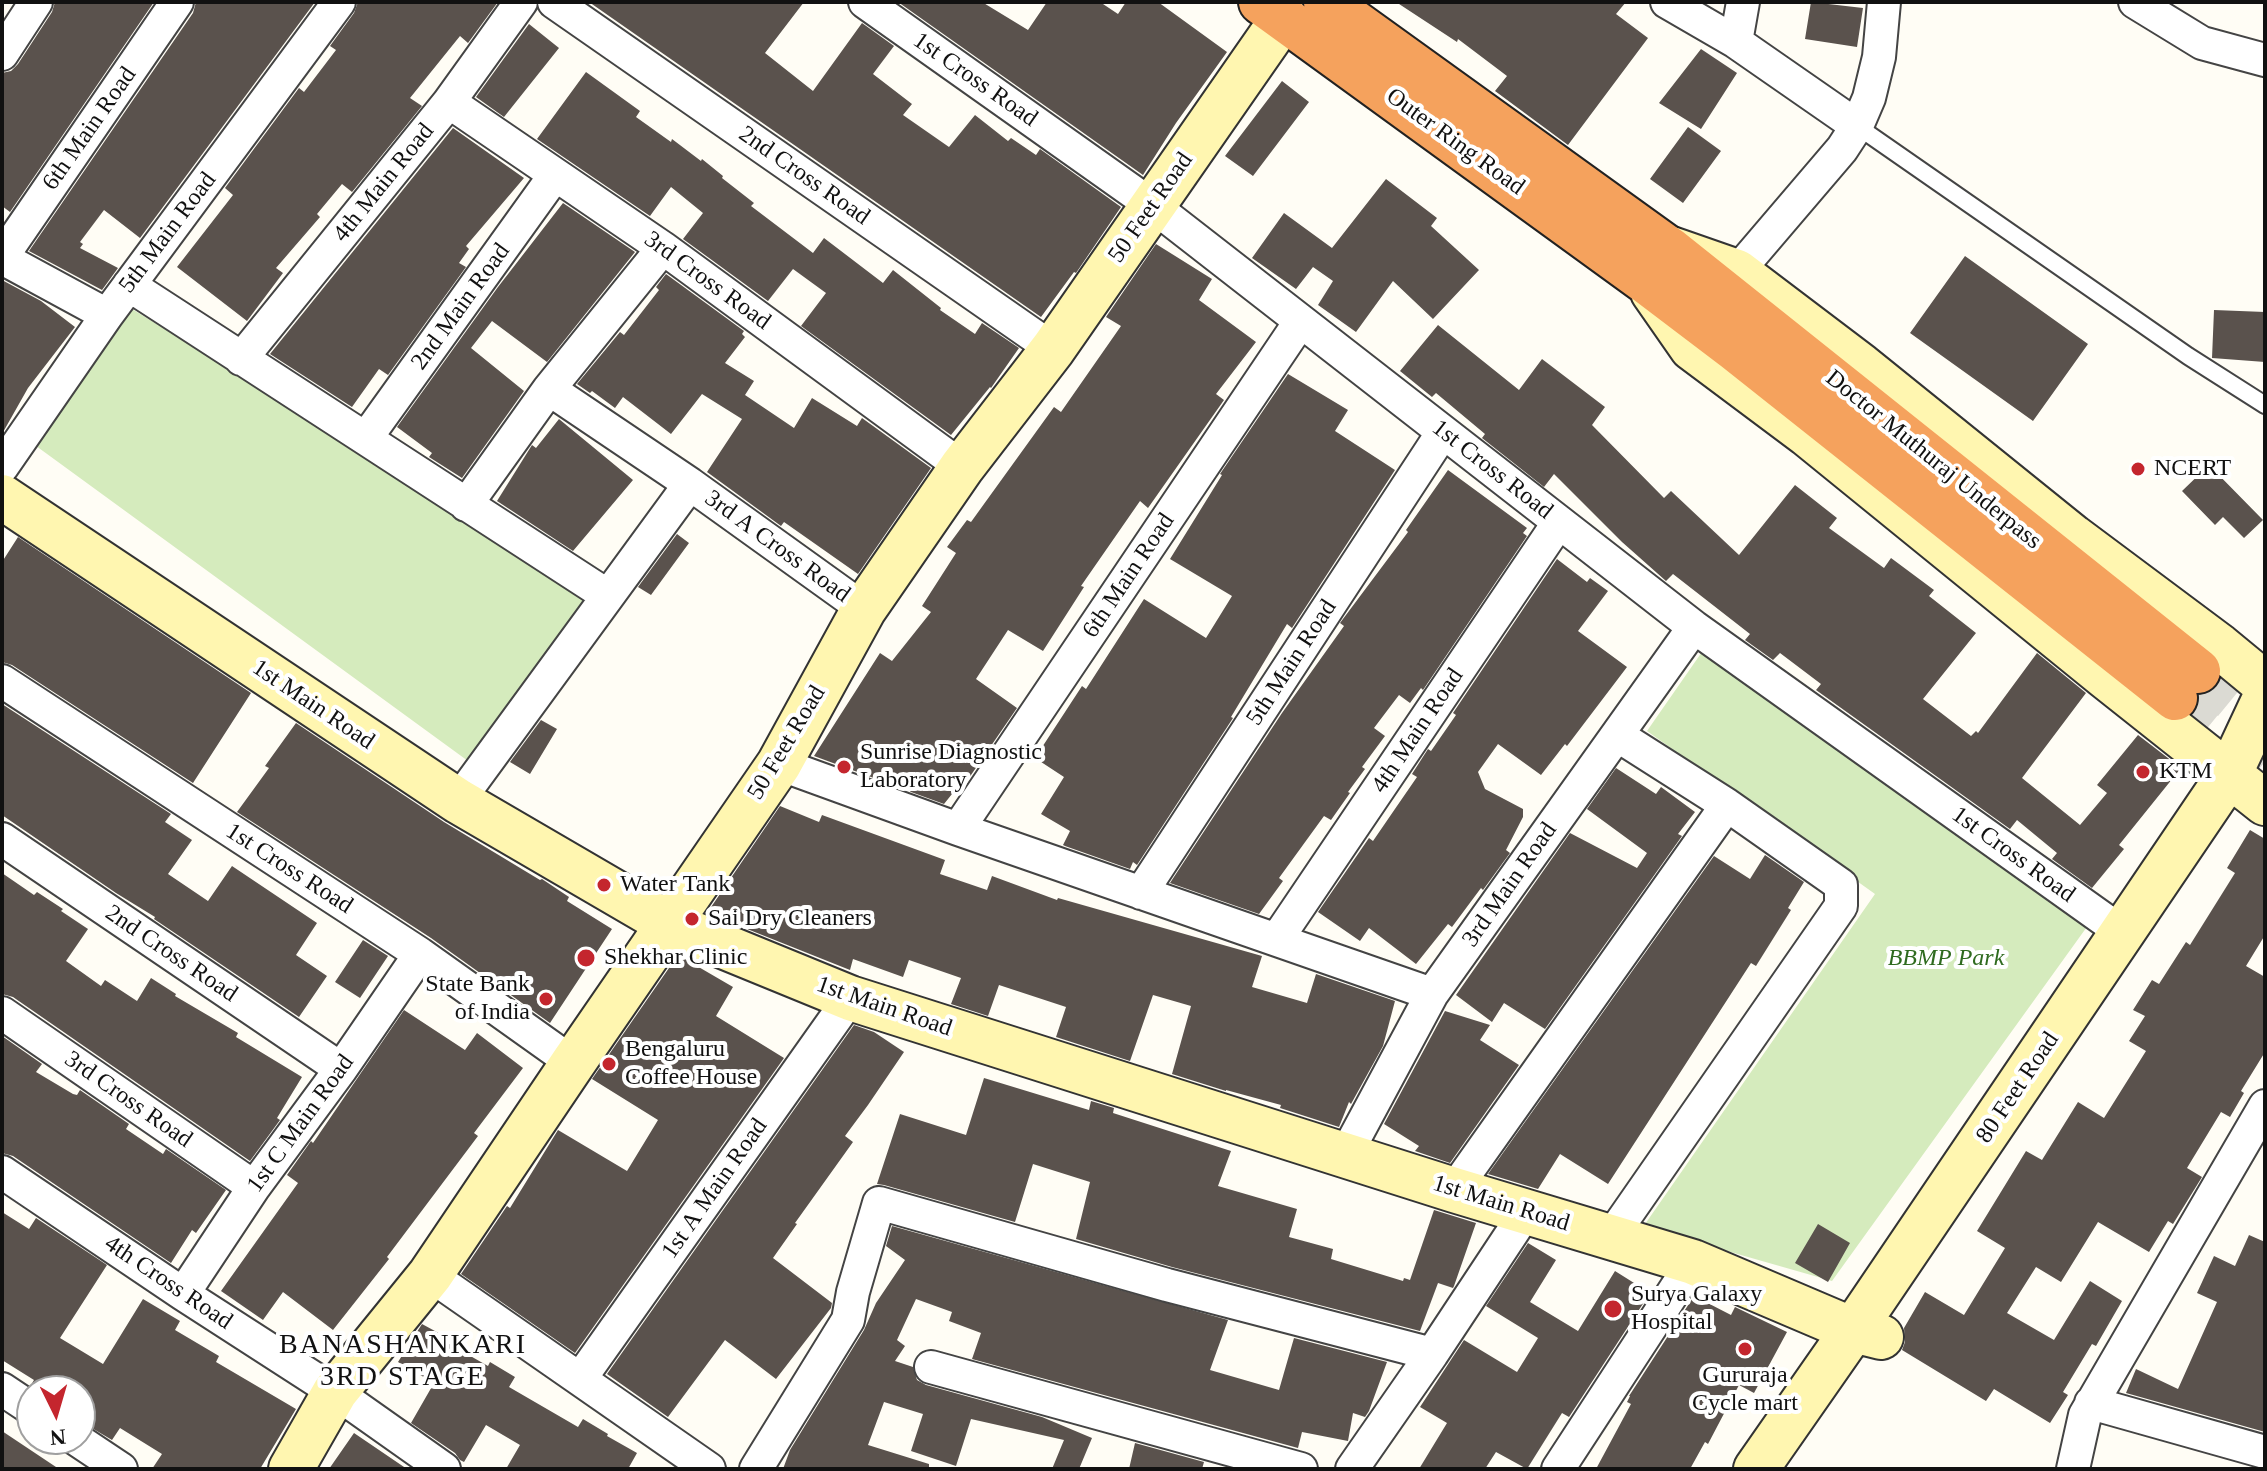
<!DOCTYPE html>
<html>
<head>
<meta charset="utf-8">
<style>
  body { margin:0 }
  #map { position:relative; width:2267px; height:1471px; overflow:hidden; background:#fffdf5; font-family:"Times New Roman",serif }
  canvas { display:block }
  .frame { position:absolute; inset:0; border:4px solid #111; pointer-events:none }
  .north { position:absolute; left:16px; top:1375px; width:80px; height:80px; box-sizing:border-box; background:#fff; border:2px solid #a0a0a0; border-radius:50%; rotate:175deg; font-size:22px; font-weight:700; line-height:32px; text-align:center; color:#111 }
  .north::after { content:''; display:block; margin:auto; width:28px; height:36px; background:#c4262e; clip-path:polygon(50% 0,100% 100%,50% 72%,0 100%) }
</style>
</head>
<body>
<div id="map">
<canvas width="2267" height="1471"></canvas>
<div class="frame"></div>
<div class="north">N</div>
</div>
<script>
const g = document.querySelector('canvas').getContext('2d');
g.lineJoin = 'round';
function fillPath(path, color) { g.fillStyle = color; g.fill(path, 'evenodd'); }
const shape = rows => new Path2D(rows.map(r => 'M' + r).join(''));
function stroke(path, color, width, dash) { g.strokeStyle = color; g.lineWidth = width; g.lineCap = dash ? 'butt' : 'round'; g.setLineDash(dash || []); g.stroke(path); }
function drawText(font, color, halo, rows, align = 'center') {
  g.font = font + ' "Times New Roman",serif'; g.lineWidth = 8; g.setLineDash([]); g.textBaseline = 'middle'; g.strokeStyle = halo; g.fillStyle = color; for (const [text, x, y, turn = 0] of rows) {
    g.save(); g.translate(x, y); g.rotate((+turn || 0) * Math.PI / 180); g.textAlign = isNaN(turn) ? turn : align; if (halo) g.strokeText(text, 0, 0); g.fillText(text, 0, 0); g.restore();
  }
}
fillPath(shape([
  [132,309,489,527,586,596,468,761,32,443],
  [1704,649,2089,924,1832,1281,1643,1227,1875,894,1647,731]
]), '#d5ebbd');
fillPath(shape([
  [55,2,154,2,10,212,2,206,2,73,11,71,18,64,52,12],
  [196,2,315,2,140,238,104,210,80,242,83,244,80,248,118,268,102,290,29,251,193,13],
  [358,2,498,2,468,43,460,36,410,98,422,106,352,192,342,184,317,214,320,217,276,268,283,273,247,321,177,267,233,195,225,188,299,88,304,92,336,50,330,46,354,13],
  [589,2,804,2,765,53,813,91,862,23,894,46,873,74,912,104,903,115,949,147,975,115,1008,141,1011,138,1036,155,1040,149,1121,207,1076,273,1074,272,1041,317],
  [898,2,982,2,1028,30,1047,2,1100,2,1118,14,1126,2,1158,2,1227,52,1176,123,1143,175],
  [1396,2,1626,2,1616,14,1648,38,1568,145,1495,91,1507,76,1458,39,1457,42],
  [1811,2,1863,8,1857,47,1805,39],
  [529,24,559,48,504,117,476,97],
  [1701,49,1737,73,1701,129,1659,103],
  [586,72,640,111,636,117,671,142,672,139,701,161,702,159,723,176,722,178,754,203,751,206,813,253,824,238,883,283,893,270,941,308,940,310,975,334,982,323,1019,348,991,388,990,387,951,435,801,326,826,293,793,269,768,301,683,239,703,213,671,187,650,216,537,139],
  [1282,81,1309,102,1253,176,1225,156],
  [1688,127,1721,151,1683,203,1650,179],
  [453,128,524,178,466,246,469,249,459,263,466,267,388,375,379,369,352,407,270,354],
  [1386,179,1437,218,1431,226,1479,270,1433,319,1393,281,1356,332,1318,305,1333,281,1313,267,1296,289,1252,258,1284,213,1332,248],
  [563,203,635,252,547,362,492,321,471,348,524,391,462,478,429,457,432,453,397,427,498,287],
  [1156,244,1212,279,1199,300,1256,342,1216,394,1224,400,1148,508,1140,501,1081,586,1084,587,1043,651,1008,630,976,679,1017,708,971,775,958,791,956,789,944,804,911,792,888,773,882,781,814,756,880,653,892,661,931,612,922,606,956,553,947,547,967,520,971,522,1054,407,1061,412,1121,326,1106,317],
  [1965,256,2088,344,2033,421,1910,333],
  [666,274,744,331,742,334,745,337,725,363,754,381,745,395,794,428,812,398,857,426,862,418,931,468,858,574,784,522,781,526,707,472,742,419,702,394,671,434,623,397,615,408,592,391,590,393,577,384,620,332,624,335,659,290,656,287],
  [2,280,41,301,75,327,28,388,2,434],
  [2214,310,2265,312,2265,362,2212,358],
  [1438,325,1519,390,1542,359,1605,407,1592,425,1664,498,1671,491,1739,555,1795,485,1837,518,1829,528,1884,568,1891,558,1934,590,1929,596,1976,633,1923,699,1971,736,1976,731,1978,733,2037,653,2086,693,2022,778,2080,825,2107,793,2097,785,2138,735,2181,768,2119,845,2124,849,2092,888,2052,859,2057,853,2017,820,2010,829,1816,690,1821,684,1780,653,1773,660,1745,640,1750,634,1673,574,1666,581,1622,542,1554,474,1544,487,1482,438,1485,434,1436,393,1432,397,1400,371],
  [1288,374,1348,410,1335,431,1395,470,1292,628,1287,624,1231,717,1233,718,1137,865,1133,862,1130,869,1065,846,1063,845,1070,831,1041,814,1064,777,1035,758,1082,686,1086,689,1144,599,1206,638,1232,596,1170,559,1222,475,1220,474],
  [559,419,633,480,573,551,497,501,532,445,536,448],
  [2209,465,2263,520,2244,538,2223,517,2215,525,2182,491],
  [1448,470,1527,528,1523,533,1527,536,1423,690,1421,688,1410,703,1399,695,1374,728,1385,736,1362,767,1365,769,1348,792,1350,793,1331,820,1324,816,1279,878,1283,881,1259,914,1170,883,1282,713,1344,626,1340,623,1408,532,1406,530],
  [677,534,689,543,651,595,638,587],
  [18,537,251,693,193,783,12,665,2,662,2,562],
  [1557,559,1587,582,1590,578,1608,591,1578,631,1627,667,1567,746,1565,744,1541,775,1498,744,1478,772,1485,789,1523,809,1523,817,1506,850,1510,853,1483,890,1481,888,1452,927,1448,924,1416,964,1369,928,1360,941,1318,912,1369,838,1373,841,1397,806,1417,777,1412,774,1428,749,1431,751,1456,715,1453,713],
  [2,704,171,814,165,822,192,840,168,874,208,901,232,866,317,923,296,955,327,976,299,1017,154,919,155,917,116,893,2,815],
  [541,720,557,729,530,774,510,762],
  [296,723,444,822,540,880,542,879,569,897,567,901,612,929,550,1023,431,938,237,812,269,768,265,766],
  [1616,768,1656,794,1661,787,1695,812,1678,834,1682,836,1545,1029,1504,1003,1492,1022,1456,995,1570,833,1637,868,1647,853,1587,809],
  [780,806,819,822,822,815,945,860,940,874,987,890,992,876,1057,900,1058,898,1262,956,1252,987,1307,1003,1316,974,1395,1001,1383,1046,1351,1104,1349,1102,1339,1127,1280,1108,1281,1105,1226,1090,1226,1091,1172,1074,1191,1006,1153,995,1130,1061,1056,1037,1066,1007,999,985,988,1016,951,1004,961,978,909,960,903,977,853,959,850,970,707,913],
  [2250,830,2265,839,2265,935,2246,966,2265,977,2265,1052,2241,1091,2244,1093,2230,1117,2221,1112,2187,1168,2202,1177,2173,1224,2168,1221,2149,1252,2098,1222,2061,1282,2036,1267,2007,1313,2054,1340,2090,1281,2122,1301,2096,1346,2092,1344,2063,1392,2068,1395,2050,1423,1994,1389,1986,1401,1902,1350,1905,1342,1904,1328,1925,1292,1964,1315,2005,1248,1977,1231,2026,1151,2042,1160,2078,1102,2104,1118,2146,1051,2129,1041,2145,1016,2133,1010,2152,980,2159,984,2186,942,2190,945,2235,873,2227,868],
  [1765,855,1804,882,1788,908,1791,910,1756,966,1751,963,1608,1184,1560,1154,1538,1189,1488,1174,1714,856,1750,879],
  [2,873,34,895,37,892,63,909,61,911,88,929,66,961,101,986,105,980,137,1001,151,978,176,994,175,996,238,1033,236,1037,302,1077,277,1118,280,1120,250,1161,13,997,2,994],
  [363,940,388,956,360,998,335,982],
  [678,955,733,987,716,1016,784,1058,575,1353,461,1274,507,1206,510,1208,558,1130,627,1171,658,1120,592,1079],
  [404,1010,465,1050,477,1033,523,1068,474,1133,478,1136,387,1257,389,1259,333,1330,283,1292,263,1320,221,1291,298,1183,287,1175,311,1141,313,1143],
  [1445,1011,1490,1025,1480,1040,1519,1065,1450,1163,1415,1151,1419,1146,1384,1124],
  [854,1025,874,1032,904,1052,868,1105,845,1136,853,1142,795,1223,797,1224,773,1258,832,1303,831,1308,776,1379,725,1340,668,1417,607,1374],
  [2,1036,42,1064,36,1072,73,1094,77,1095,80,1090,129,1124,126,1129,163,1154,166,1149,226,1190,196,1233,192,1230,171,1263,13,1156,2,1153],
  [984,1078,1089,1110,1091,1101,1114,1108,1113,1113,1231,1151,1218,1186,1297,1209,1289,1237,1333,1249,1331,1259,1403,1281,1404,1278,1410,1280,1434,1210,1476,1223,1454,1286,1453,1288,1438,1283,1420,1331,1172,1267,1076,1239,1090,1182,1033,1164,1015,1222,884,1185,877,1184,900,1114,966,1135],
  [2,1212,29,1229,36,1218,107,1265,60,1338,103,1364,143,1299,180,1321,175,1330,219,1356,216,1362,296,1409,260,1469,152,1469,162,1454,120,1428,112,1440,80,1421,80,1391,39,1391,31,1385,34,1380,2,1360],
  [1818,1224,1850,1243,1828,1282,1795,1263],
  [892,1226,1228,1320,1210,1370,1279,1390,1294,1338,1387,1362,1369,1411,1365,1417,1353,1413,1348,1441,1302,1432,1298,1448,972,1359,981,1333,949,1321,952,1312,916,1299,897,1340,905,1346,895,1361,913,1367,917,1380,926,1385,1042,1417,1092,1438,1079,1469,1052,1469,1064,1440,971,1419,956,1466,911,1451,923,1414,884,1402,868,1445,929,1464,929,1469,783,1469,790,1450,864,1330,876,1303,905,1260,886,1246],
  [2249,1235,2265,1242,2265,1432,2126,1393,2136,1369,2178,1389,2217,1302,2197,1293,2214,1256,2235,1266],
  [1528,1243,1556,1260,1530,1302,1578,1331,1615,1271,1650,1293,1569,1417,1562,1413,1527,1469,1496,1452,1485,1469,1419,1469,1447,1423,1420,1407,1464,1340,1517,1372,1538,1338,1486,1306],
  [1694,1296,1731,1315,1735,1307,1787,1332,1754,1393,1739,1385,1708,1444,1705,1442,1690,1469,1596,1469,1631,1404,1627,1402,1630,1396,1629,1396],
  [422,1324,446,1337,444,1341,488,1366,490,1362,515,1377,509,1387,578,1427,583,1419,608,1434,607,1436,637,1453,628,1469,506,1469,520,1445,486,1425,464,1462,460,1460,455,1453,411,1423,434,1383,398,1362],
  [2,1431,59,1469,2,1469],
  [354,1433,407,1469,329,1469],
  [1135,1443,1204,1462,1202,1469,1129,1469]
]), '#5a524d');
stroke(shape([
  [2198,671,2265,726],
  [2175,698,2265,771]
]), '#dbdad3', 44, [44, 22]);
const lane = shape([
  [1857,126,2188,356,2265,405]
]);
const street = shape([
  [554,2,1053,349],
  [865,2,1153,206,1694,627,2123,933],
  [1667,2,1736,42,1857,126],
  [2135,2,2202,43,2265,60],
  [1736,42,1743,2],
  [2,54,36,2],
  [449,102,663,248,962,467],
  [2,257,177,2],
  [2,258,107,315],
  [1737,272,1842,149,1857,126,1869,98,1879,57,1884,2],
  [129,285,608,596],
  [241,359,449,102,521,2],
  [549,389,690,484,864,609],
  [366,438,555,175],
  [2,467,107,315,339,2],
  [466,505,549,389,663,248],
  [2,681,420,954,573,1063],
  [779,764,958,829,1432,994],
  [458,801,690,484],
  [958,829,1300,322],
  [2,839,341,1069],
  [1141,893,1443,432],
  [1277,939,1559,522],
  [2,1013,254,1187],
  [1345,1156,1432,994,1694,627],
  [2,1172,183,1294,335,1392,444,1469],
  [1454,1190,1727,805],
  [1611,1237,1841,906,1841,885,1727,805,1617,735],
  [430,1275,709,1469],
  [183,1294,254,1187,341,1069,420,954],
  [931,1367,1301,1469],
  [580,1379,850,998],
  [2,1389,32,1409],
  [2091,1403,2265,1452],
  [76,1439,121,1469],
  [756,1469,848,1320,853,1292,879,1203,1167,1285,1432,1354],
  [1352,1469,1432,1354,1526,1212],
  [1558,1469,1693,1262],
  [2073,1469,2085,1415,2265,1106]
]);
const secondary = shape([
  [1671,249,1737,272,1861,366,2073,537,2219,646,2265,684],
  [1653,292,1692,348,1807,434,2106,677,2265,803],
  [2,497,458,801,669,924,850,998,1454,1190,1693,1262,1853,1330,1881,1337],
  [291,1469,335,1392,430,1275,573,1063,779,764,864,609,962,467,1053,349,1284,17],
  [1756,1469,1853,1330,2229,775,2265,698]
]);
const highway = shape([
  [1261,2,1648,283,1735,349,2175,698],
  [1326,2,1669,249,2198,671]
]);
stroke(lane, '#444', 20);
stroke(street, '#444', 36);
stroke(secondary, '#333', 48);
stroke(highway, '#222', 48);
stroke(lane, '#fff', 16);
stroke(street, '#fff', 32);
stroke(secondary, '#fff6b0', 44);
stroke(highway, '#f5a25d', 44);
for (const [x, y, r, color] of [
  [2138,469,8,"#c4262e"],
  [844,767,8,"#c4262e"],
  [2143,772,8,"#c4262e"],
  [604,885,8,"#c4262e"],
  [692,919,8,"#c4262e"],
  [586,958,10,"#c4262e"],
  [546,999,8,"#c4262e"],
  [609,1064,8,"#c4262e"],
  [1613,1309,10,"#c4262e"],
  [1745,1349,8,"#c4262e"]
]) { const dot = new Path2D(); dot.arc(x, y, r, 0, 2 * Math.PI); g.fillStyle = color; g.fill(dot); stroke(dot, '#fff', 3); }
drawText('24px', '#111', '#fff', [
  ["1st Cross Road",975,80,35],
  ["6th Main Road",90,129,-55],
  ["Outer Ring Road",1455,142,36],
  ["2nd Cross Road",804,176,35],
  ["4th Main Road",384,183,-51],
  ["50 Feet Road",1151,208,-55],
  ["5th Main Road",168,233,-53],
  ["3rd Cross Road",707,281,36],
  ["2nd Main Road",461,307,-54],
  ["Doctor Muthuraj Underpass",1933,460,39],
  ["1st Cross Road",1492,470,38],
  ["3rd A Cross Road",777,547,36],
  ["6th Main Road",1129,576,-56],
  ["5th Main Road",1292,663,-57],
  ["1st Main Road",313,705,34],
  ["4th Main Road",1418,731,-56],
  ["50 Feet Road",787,743,-59],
  ["1st Cross Road",2013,855,36],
  ["1st Cross Road",289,869,33],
  ["3rd Main Road",1510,885,-55],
  ["2nd Cross Road",171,954,34],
  ["1st Main Road",884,1007,19],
  ["80 Feet Road",2018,1088,-56],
  ["3rd Cross Road",128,1100,35],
  ["1st C Main Road",301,1124,-54],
  ["1st A Main Road",715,1189,-55],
  ["1st Main Road",1501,1204,17],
  ["4th Cross Road",168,1283,34]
]);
drawText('24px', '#111', '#fff', [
  ["NCERT",2154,469],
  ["Sunrise Diagnostic",860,753],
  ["Laboratory",860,781],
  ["KTM",2159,772],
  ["Water Tank",620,885],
  ["Sai Dry Cleaners",708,919],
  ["Shekhar Clinic",604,958],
  ["State Bank",530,985,"right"],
  ["of India",530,1013,"right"],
  ["Bengaluru",625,1050],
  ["Coffee House",625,1078],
  ["Surya Galaxy",1631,1295],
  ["Hospital",1631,1323],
  ["Gururaja",1745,1376,"center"],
  ["Cycle mart",1745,1404,"center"]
], 'left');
drawText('italic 24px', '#2f6b1f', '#fff', [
  ["BBMP Park",1946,959]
]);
g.letterSpacing = '2px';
drawText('28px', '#111', '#fff', [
  ["BANASHANKARI",403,1346],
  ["3RD STAGE",403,1378]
]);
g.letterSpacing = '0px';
</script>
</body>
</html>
